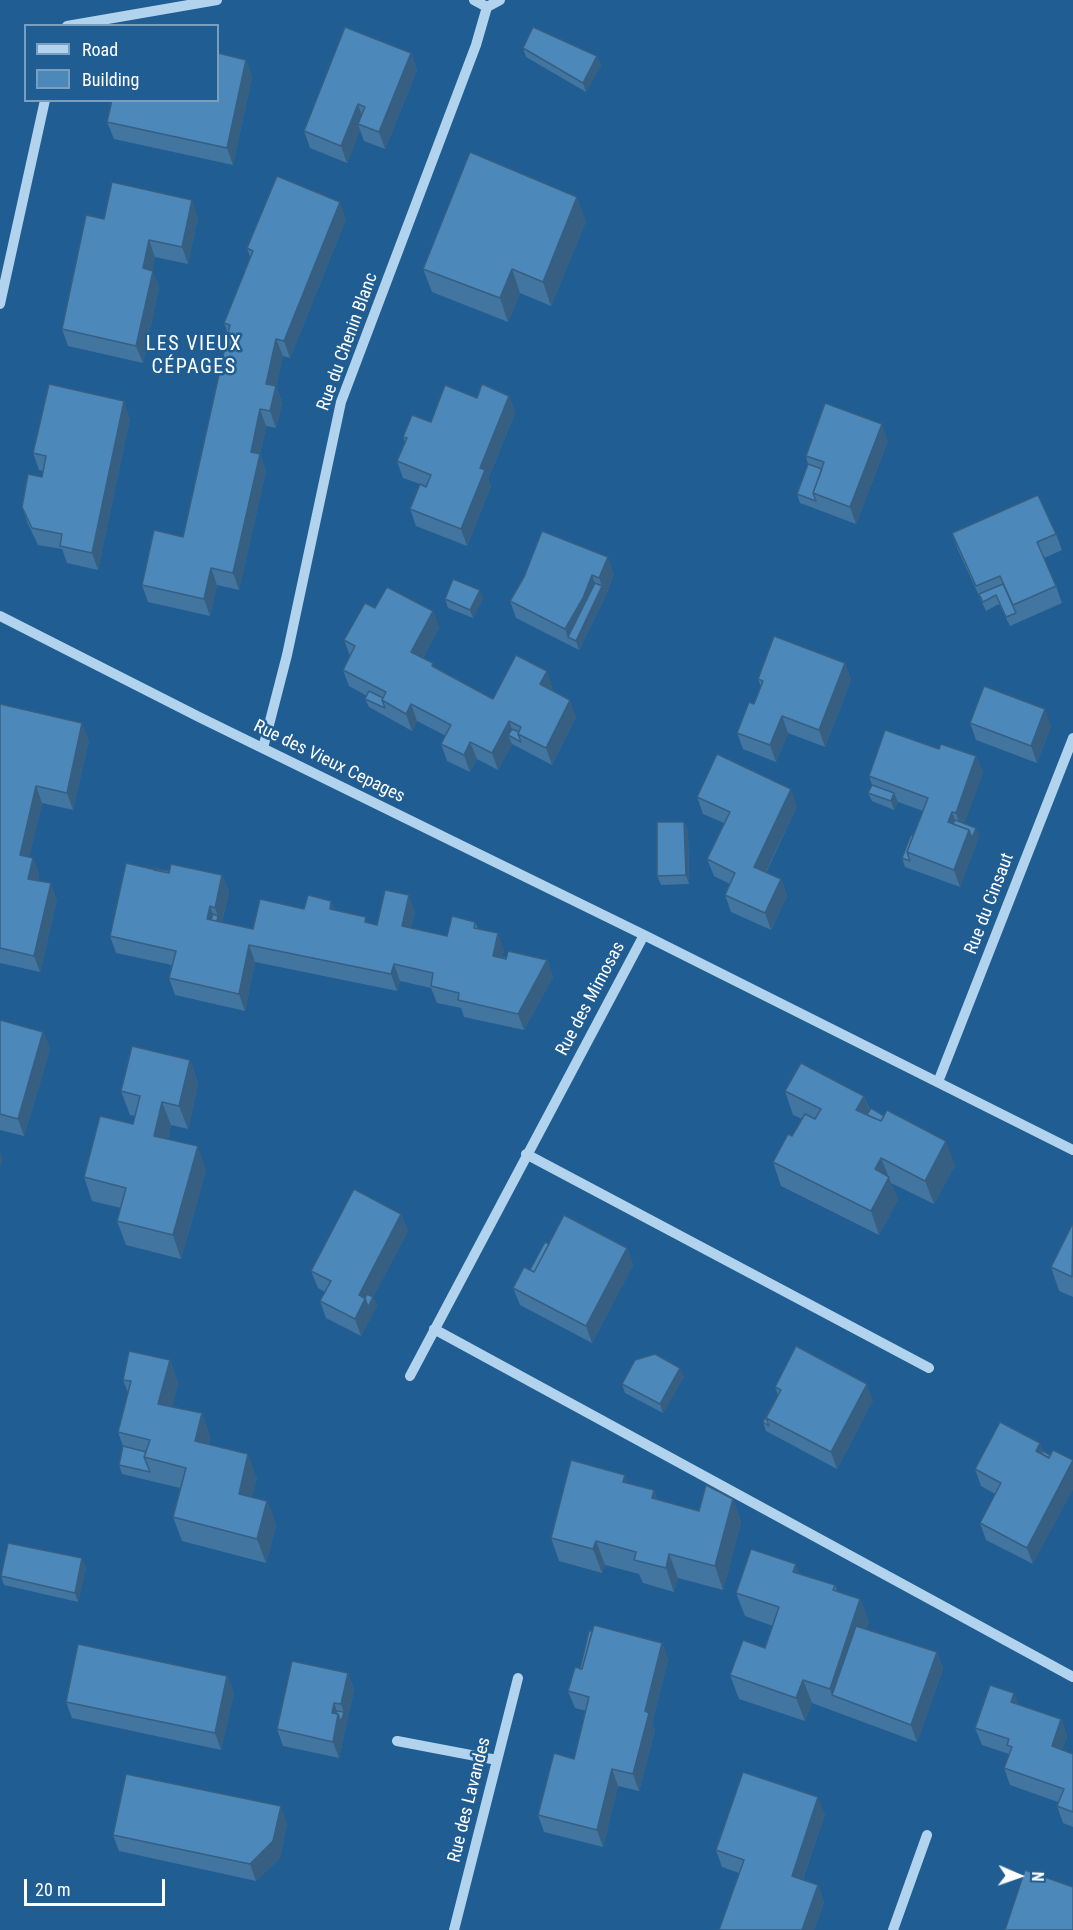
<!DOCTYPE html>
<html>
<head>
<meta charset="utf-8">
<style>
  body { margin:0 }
  #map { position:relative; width:1073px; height:1930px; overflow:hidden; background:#205d92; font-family:"Roboto Condensed",sans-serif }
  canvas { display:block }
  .legend { position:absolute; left:24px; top:24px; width:195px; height:78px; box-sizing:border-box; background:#205d92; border:2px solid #799ebe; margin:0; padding:8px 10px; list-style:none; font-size:18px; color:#fff }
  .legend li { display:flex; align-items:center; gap:12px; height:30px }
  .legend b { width:30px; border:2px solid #799ebe }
  .north { position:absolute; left:989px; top:1846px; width:60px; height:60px; -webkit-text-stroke:4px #205d92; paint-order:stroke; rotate:92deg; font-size:16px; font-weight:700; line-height:24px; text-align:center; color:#fff }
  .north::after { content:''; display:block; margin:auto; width:21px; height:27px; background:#fff; clip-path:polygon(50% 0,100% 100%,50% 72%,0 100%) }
  .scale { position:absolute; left:24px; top:1879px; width:141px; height:27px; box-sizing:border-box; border:3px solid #fff; border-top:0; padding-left:8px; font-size:18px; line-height:21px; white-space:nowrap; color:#fff; -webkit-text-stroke:4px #205d92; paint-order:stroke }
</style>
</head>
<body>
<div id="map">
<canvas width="1073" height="1930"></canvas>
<ul class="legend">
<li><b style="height:8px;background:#b2d3ed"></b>Road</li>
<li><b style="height:16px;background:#4d88ba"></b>Building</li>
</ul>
<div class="north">N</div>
<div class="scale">20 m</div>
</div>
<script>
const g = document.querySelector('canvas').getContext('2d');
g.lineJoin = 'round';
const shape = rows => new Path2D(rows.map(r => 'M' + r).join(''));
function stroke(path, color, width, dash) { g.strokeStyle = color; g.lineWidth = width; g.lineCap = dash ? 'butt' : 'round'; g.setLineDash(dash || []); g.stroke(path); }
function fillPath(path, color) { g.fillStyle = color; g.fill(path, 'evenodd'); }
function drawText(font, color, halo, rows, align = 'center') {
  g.font = font + ' "Roboto Condensed",sans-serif'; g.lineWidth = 5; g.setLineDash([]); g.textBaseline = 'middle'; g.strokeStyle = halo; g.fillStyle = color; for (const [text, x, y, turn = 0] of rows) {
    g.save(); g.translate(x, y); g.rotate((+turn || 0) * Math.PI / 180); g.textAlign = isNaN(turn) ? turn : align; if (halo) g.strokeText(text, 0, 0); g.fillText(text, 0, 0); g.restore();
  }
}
stroke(shape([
  [474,0,487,7],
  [67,26,217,0],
  [0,304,45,100],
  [0,616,199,717,644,935],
  [263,748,287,655,341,402,476,45,487,7,500,0],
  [938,1082,1073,738],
  [526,1154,929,1368],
  [434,1329,1073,1677],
  [410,1376,644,935,1073,1150],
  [397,1741,497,1760],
  [454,1930,518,1678],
  [893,1930,927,1835]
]), '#b2d3ed', 10);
fillPath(shape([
  [523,48,597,56,601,65,586,92,526,57],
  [411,53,417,70,385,149,364,141,360,130,347,163,310,148,304,131],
  [246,60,252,77,233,165,114,139,107,122],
  [198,217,188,264,155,257,152,270,159,287,143,363,68,346,62,329,104,219],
  [346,219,290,358,283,356,276,386,282,403,276,428,266,426,260,454,266,471,239,590,217,585,210,616,148,602,142,585,183,537,228,334,224,323,250,257,247,248],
  [586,221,551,306,520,293,508,322,432,292,423,269],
  [509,396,515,413,488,479,491,486,467,546,416,526,410,509,420,484,403,478,397,461,405,442,403,437,477,398],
  [130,418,98,570,67,563,62,549,38,545,28,524,22,507,42,477,43,471,39,470,33,453],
  [888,441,856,524,800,503,797,494,808,464,806,456],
  [952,533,1056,534,1062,550,1044,558,1056,586,1062,603,1010,626,999,604,986,611,958,550],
  [614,574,606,595,579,650,516,618,510,601,524,577],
  [483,598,473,618,448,608,445,599],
  [375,608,433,611,439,628,423,658,435,667,493,699,553,688,552,690,576,717,552,765,512,744,498,770,477,759,470,772,447,761,441,744,446,736,417,721,412,731,369,707,365,699,367,696,349,686,343,670,350,656,344,640],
  [845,663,851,680,825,747,788,733,776,762,743,749,737,733,754,704,761,687,758,679],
  [0,704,89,740,73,810,42,803,29,857,33,858,39,875,38,881,57,900,40,972,0,963],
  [970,723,1051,726,1037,763,976,740],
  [939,749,976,756,983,773,964,823,979,836,960,887,905,867,902,858,913,836,923,811,898,802,894,810,872,801,868,793,872,785,869,776],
  [697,797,797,806,766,873,781,879,787,896,771,930,731,912,725,895,730,884,714,876,707,859,724,823,703,814],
  [684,822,688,831,689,884,661,885,657,876],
  [169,871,222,875,229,892,222,922,253,929,304,909,331,901,335,910,368,923,377,925,415,912,411,928,447,936,475,922,478,928,504,950,502,957,547,960,553,977,524,1030,464,1017,461,1008,437,1003,431,988,400,981,397,991,255,962,245,1011,175,995,169,978,172,965,116,953,110,936],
  [0,1020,43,1032,50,1049,24,1136,0,1130],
  [190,1060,198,1084,188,1129,171,1125,168,1139,206,1170,181,1259,126,1245,117,1221,121,1208,92,1201,84,1177,133,1124,135,1116,130,1115,121,1091],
  [785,1091,864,1096,870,1110,955,1165,934,1204,891,1183,898,1200,879,1235,781,1186,773,1162,792,1136,802,1119,793,1115],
  [401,1214,408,1231,373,1297,377,1305,361,1336,326,1318,320,1301,325,1292,318,1288,311,1271],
  [1073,1226,1073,1297,1059,1291,1051,1267],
  [549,1244,627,1248,633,1265,592,1343,520,1305,513,1288,530,1270],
  [170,1360,178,1384,172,1407,202,1413,210,1437,209,1444,257,1478,252,1497,267,1501,276,1525,266,1563,182,1541,173,1517,180,1488,122,1474,119,1465,123,1446,118,1432,128,1393,123,1380],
  [684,1376,663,1413,625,1393,622,1384],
  [775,1387,873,1400,837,1469,766,1431,763,1422,778,1395],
  [1000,1422,1033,1564,986,1540,980,1523,995,1494,981,1486,975,1469],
  [625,1475,628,1484,654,1490,657,1500,699,1511,733,1499,741,1522,723,1590,678,1578,674,1592,643,1583,639,1574,605,1565,602,1573,559,1561,551,1538],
  [86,1567,78,1602,4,1585,1,1576],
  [799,1573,835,1585,837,1591,860,1599,869,1622,866,1630,937,1652,943,1669,917,1742,812,1703,805,1721,739,1699,730,1675,765,1648,773,1626,745,1616,736,1593],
  [662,1643,668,1659,652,1723,655,1730,639,1791,618,1786,603,1847,544,1832,538,1815,574,1759,586,1711,575,1708,568,1691,580,1669],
  [348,1673,354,1690,339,1758,283,1746,277,1729],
  [227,1676,234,1693,221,1750,72,1718,66,1702],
  [1014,1693,1018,1705,1061,1719,1067,1736,1062,1750,1073,1754,1073,1827,1063,1823,1057,1806,1058,1802,1010,1785,1004,1768,1009,1754,982,1745,975,1728],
  [825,1814,803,1879,818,1885,824,1902,814,1930,719,1930,739,1873,722,1867,716,1850],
  [287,1823,280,1858,256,1881,119,1851,113,1835]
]), '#4275a0');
fillPath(shape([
  [411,53,417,70,385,149,379,132],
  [597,56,601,65,586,92,583,83],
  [246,60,252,77,233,165,227,148],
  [358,104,364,121,358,124,360,130,347,163,341,146],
  [577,197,586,221,551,306,543,282],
  [192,200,198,217,188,264,182,247],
  [340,202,346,219,290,358,284,341],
  [149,240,155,257,149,285,143,268],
  [512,269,520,293,508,322,500,298],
  [153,271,159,287,143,363,136,346],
  [276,339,283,356,276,386,282,403,276,428,270,411,266,384],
  [509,396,515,413,488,479,491,486,467,546,461,529,480,468],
  [124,401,130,418,98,570,92,553],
  [260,409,266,426,259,458,260,454,266,471,239,590,233,573,251,452],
  [882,424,888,441,856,524,850,507],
  [608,557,614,574,606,595,579,650,576,641,568,637,571,646,565,629,592,575,598,592,602,586,599,578],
  [211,568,217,585,210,616,204,599],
  [480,590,483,598,473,618,470,610],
  [433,611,439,628,417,669,411,652],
  [845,663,851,680,825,747,819,730],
  [547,671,553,688,546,701,540,684],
  [570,700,576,717,552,765,546,748],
  [411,704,417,721,412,731,406,714],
  [1045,709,1051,726,1037,763,1031,746],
  [782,716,788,733,776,762,770,745],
  [509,721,515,737,508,735,512,744,498,770,492,753],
  [82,723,89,740,73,810,67,793],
  [470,742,477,759,470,772,464,755],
  [976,756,983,773,962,830,956,813],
  [36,786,42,803,26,872,20,855],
  [791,789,797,806,760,884,754,867],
  [894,793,898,802,894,810,891,801],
  [952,812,958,829,948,822],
  [684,822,688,831,689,884,686,875],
  [976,828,979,836,960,887,954,870,969,830],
  [33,858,39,875,34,895,28,879],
  [222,875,229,892,218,937,215,928,218,916,215,908],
  [781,879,787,896,771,930,765,913],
  [51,883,57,900,40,972,34,956],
  [409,895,415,912,408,942,402,926],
  [331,901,338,917,330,909],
  [210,906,216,923,207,919],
  [498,933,504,950,501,965,493,956],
  [249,945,255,962,245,1011,239,994],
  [547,960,553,977,524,1030,518,1014],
  [394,964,400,981,397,991,391,974],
  [43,1032,50,1049,24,1136,18,1119],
  [190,1060,198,1084,188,1129,179,1106],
  [864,1096,873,1120,856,1110],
  [162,1102,171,1125,163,1160,154,1136],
  [946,1141,955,1165,934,1204,925,1181],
  [198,1146,206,1170,181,1259,173,1235],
  [0,1152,3,1159,0,1168],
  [881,1158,898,1200,879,1235,871,1211,875,1169],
  [401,1214,408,1231,368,1307,372,1316,361,1336,355,1319,359,1295],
  [627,1248,633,1265,592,1343,586,1326],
  [373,1297,377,1305,372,1316,368,1307],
  [170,1360,178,1384,167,1427,158,1404],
  [680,1368,684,1376,663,1413,660,1404],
  [867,1384,873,1400,837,1469,831,1452],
  [202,1413,210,1437,204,1465,195,1441],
  [1040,1443,1046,1460,1036,1451],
  [248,1454,257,1478,248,1517,239,1494],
  [1073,1462,1073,1490,1033,1564,1027,1548],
  [625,1475,634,1498,623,1482],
  [654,1490,662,1514,652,1498],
  [733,1499,741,1522,723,1590,715,1566],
  [267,1501,276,1525,266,1563,257,1539],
  [596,1541,605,1565,602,1573,593,1549],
  [669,1554,678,1578,674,1592,666,1568],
  [82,1558,86,1567,78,1602,75,1593],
  [796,1564,804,1588,793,1572],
  [860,1599,869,1622,843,1699,832,1695,838,1712,830,1689],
  [662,1643,668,1659,652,1723,655,1730,639,1791,633,1774,645,1711],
  [937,1652,943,1669,917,1742,911,1725],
  [348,1673,354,1690,339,1758,333,1742,332,1713,334,1703,338,1714,344,1712,341,1704],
  [227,1676,234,1693,221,1750,215,1733],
  [803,1680,812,1703,805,1721,796,1698],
  [1014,1693,1020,1710,1011,1702],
  [1061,1719,1067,1736,1058,1763,1052,1746],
  [612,1769,618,1786,603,1847,597,1830],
  [818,1797,825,1814,798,1893,792,1876],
  [281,1806,287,1823,280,1858,256,1881,250,1864],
  [818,1885,824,1902,814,1930,802,1930]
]), '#365f82');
const building = shape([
  [345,27,411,53,379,132,358,124,365,107,358,104,341,146,304,131,345,27],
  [533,27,597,56,583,83,523,48,533,27],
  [218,53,246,60,227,148,107,122,112,100,218,100,218,53],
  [470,152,577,197,543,282,512,269,500,298,423,269,470,152],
  [277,176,340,202,284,341,276,339,266,384,276,386,270,411,260,409,251,452,260,454,233,573,211,568,204,599,142,585,154,530,183,537,230,325,224,323,253,251,247,248,277,176],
  [112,182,192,200,182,247,149,240,143,268,153,271,136,346,62,329,86,215,104,219,112,182],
  [49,384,124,401,92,553,60,546,62,534,32,528,22,507,28,474,42,477,46,456,33,453,49,384],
  [482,384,509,396,480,468,485,470,461,529,410,509,420,484,426,487,431,475,397,461,407,438,403,437,412,415,431,422,445,385,477,398,482,384],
  [825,403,882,424,850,507,813,493,824,462,806,456,825,403],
  [808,464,822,469,813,493,816,501,797,494,808,464],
  [1038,495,1056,534,1037,542,1056,586,1013,605,1000,576,976,586,952,533,1038,495],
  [542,531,608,557,599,578,592,575,583,598,565,629,510,601,524,577,542,531],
  [453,579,480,590,470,610,445,599,453,579],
  [595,583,602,586,576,641,568,637,595,583],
  [1003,584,1016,613,1006,617,996,595,983,602,979,594,1003,584],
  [387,587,433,611,411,652,433,663,432,666,493,699,516,655,547,671,540,684,570,700,546,748,518,734,521,727,509,721,492,753,470,742,464,755,441,744,451,725,411,704,406,714,382,700,386,692,343,670,355,646,344,640,365,603,375,608,387,587],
  [774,636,845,663,819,730,782,716,770,745,737,733,749,702,754,704,763,681,758,679,774,636],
  [984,686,1045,709,1031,746,970,723,984,686],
  [369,691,383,698,382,700,385,708,365,699,369,691],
  [0,704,82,723,67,793,36,786,20,855,33,858,28,879,51,883,34,956,0,948,0,704],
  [512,729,519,732,518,734,521,742,508,735,512,729],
  [885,730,939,749,941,744,976,756,956,813,952,812,948,822,969,830,954,870,907,852,928,798,869,776,885,730],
  [717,754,791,789,754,867,781,879,765,913,725,895,735,873,707,859,730,812,697,797,717,754],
  [872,785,894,793,891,801,868,793,872,785],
  [955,820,976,828,972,838,969,830,953,824,955,820],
  [657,822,684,822,686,875,657,876,657,822],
  [911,835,913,836,907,852,910,861,902,858,911,835],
  [126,863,169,873,171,864,222,875,215,908,210,906,207,919,253,929,260,899,304,909,308,895,331,901,330,909,366,917,365,922,377,925,385,890,409,895,402,926,447,936,452,916,475,922,474,928,498,933,493,956,506,959,508,951,547,960,518,1014,458,1000,459,993,431,986,433,973,394,964,391,974,249,945,239,994,169,978,176,951,110,936,126,863],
  [154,868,169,871,169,873,154,870,154,868],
  [213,914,218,916,217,921,211,920,213,914],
  [0,1020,43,1032,18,1119,0,1114,0,1020],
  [132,1046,190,1060,179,1106,162,1102,154,1136,198,1146,173,1235,117,1221,126,1188,84,1177,100,1116,133,1124,140,1096,121,1091,132,1046],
  [801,1063,864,1096,856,1110,881,1121,887,1110,946,1141,925,1181,881,1158,875,1169,889,1177,871,1211,773,1162,788,1134,792,1136,805,1114,815,1119,821,1109,785,1091,801,1063],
  [871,1108,884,1116,881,1121,867,1115,871,1108],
  [354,1189,401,1214,359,1295,365,1299,355,1319,320,1301,331,1281,311,1271,354,1189],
  [564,1215,627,1248,586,1326,513,1288,524,1267,534,1272,564,1215],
  [1072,1225,1073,1226,1072,1277,1051,1267,1072,1225],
  [545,1242,549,1244,534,1272,530,1270,545,1242],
  [367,1294,373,1297,368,1307,365,1298,367,1294],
  [796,1346,867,1384,831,1452,766,1418,781,1390,775,1387,796,1346],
  [129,1351,170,1360,158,1404,202,1413,195,1441,248,1454,239,1494,267,1501,257,1539,173,1517,186,1468,144,1457,150,1440,118,1432,131,1381,123,1380,129,1351],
  [655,1354,680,1368,660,1404,622,1384,635,1360,655,1354],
  [778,1395,766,1418,769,1426,763,1422,778,1395],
  [1000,1422,1040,1443,1036,1451,1049,1458,1053,1450,1073,1460,1027,1548,980,1523,1001,1483,975,1469,1000,1422],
  [123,1446,146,1452,144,1457,150,1472,119,1465,123,1446],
  [1043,1451,1050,1455,1049,1458,1041,1453,1043,1451],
  [571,1460,625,1475,623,1482,654,1490,652,1498,699,1511,706,1485,733,1499,715,1566,669,1554,666,1568,634,1560,636,1552,596,1541,593,1549,551,1538,571,1460],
  [8,1543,82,1558,75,1593,1,1576,8,1543],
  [751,1549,796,1564,793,1572,835,1585,833,1590,860,1599,830,1689,803,1680,796,1698,730,1675,743,1640,765,1648,779,1607,736,1593,751,1549],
  [594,1625,662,1643,645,1711,649,1713,633,1774,612,1769,597,1830,538,1815,554,1753,574,1759,589,1697,568,1691,575,1667,582,1669,594,1625],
  [856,1626,937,1652,911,1725,832,1695,856,1626],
  [589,1631,592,1631,582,1669,580,1669,589,1631],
  [78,1644,227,1676,215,1733,66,1702,78,1644],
  [292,1661,348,1673,341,1704,334,1703,332,1713,338,1714,333,1742,277,1729,292,1661],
  [990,1685,1014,1693,1011,1702,1061,1719,1052,1746,1073,1754,1073,1812,1057,1806,1064,1789,1004,1768,1012,1747,1007,1745,1009,1739,975,1728,990,1685],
  [337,1711,344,1712,341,1722,338,1714,336,1714,337,1711],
  [743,1772,818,1797,792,1876,818,1885,802,1930,719,1930,744,1860,716,1850,743,1772],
  [126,1774,281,1806,273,1841,250,1864,113,1835,126,1774],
  [1025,1870,1073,1887,1073,1930,1005,1930,1025,1870]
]);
fillPath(building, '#4d88ba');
stroke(building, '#365f82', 1.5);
drawText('18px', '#fff', '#205d92', [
  ["Rue du Chenin Blanc",348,342,-70],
  ["Rue des Vieux Cepages",329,762,26],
  ["Rue du Cinsaut",990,904,-69],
  ["Rue des Mimosas",591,999,-62],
  ["Rue des Lavandes",470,1800,-76]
]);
g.letterSpacing = '1.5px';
drawText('20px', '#fff', '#205d92', [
  ["LES VIEUX",194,345],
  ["CÉPAGES",194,368]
]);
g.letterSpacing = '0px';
</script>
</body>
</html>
